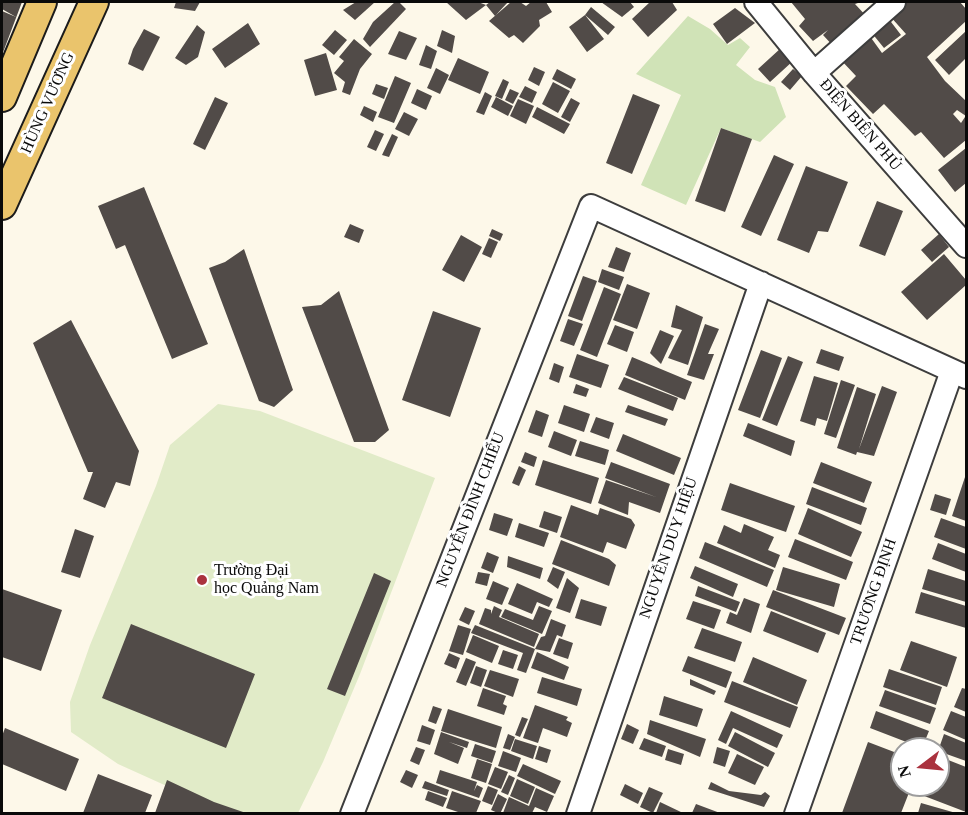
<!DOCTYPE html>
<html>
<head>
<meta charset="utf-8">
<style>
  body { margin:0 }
  #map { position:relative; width:968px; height:815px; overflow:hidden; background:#fdf8e9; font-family:Georgia,serif }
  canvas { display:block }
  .frame { position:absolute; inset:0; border:3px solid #0a0a0a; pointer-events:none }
  .north { position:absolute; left:890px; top:737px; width:60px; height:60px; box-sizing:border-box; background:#fff; border:2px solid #9d9d9d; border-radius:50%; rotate:254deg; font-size:16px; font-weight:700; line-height:24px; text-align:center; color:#0a0a0a }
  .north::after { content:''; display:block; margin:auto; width:21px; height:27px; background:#aa323e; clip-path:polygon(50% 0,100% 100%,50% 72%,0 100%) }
</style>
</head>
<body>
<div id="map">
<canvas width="968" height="815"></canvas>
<div class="frame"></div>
<div class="north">N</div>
</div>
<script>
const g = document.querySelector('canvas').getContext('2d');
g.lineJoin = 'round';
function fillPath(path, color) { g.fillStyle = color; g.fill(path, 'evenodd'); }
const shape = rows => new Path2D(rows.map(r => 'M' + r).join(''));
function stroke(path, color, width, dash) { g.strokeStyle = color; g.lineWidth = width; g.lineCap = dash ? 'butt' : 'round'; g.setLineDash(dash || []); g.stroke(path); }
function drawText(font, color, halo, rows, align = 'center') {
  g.font = font + ' Georgia,serif'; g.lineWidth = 6; g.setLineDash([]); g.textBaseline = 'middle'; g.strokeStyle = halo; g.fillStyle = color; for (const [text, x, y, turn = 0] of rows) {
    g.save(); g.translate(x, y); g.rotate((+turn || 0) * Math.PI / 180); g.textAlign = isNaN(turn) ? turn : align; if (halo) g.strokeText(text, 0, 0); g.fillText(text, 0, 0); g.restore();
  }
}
fillPath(shape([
  [688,16,710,29,728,45,740,38,750,47,736,65,755,80,775,87,786,117,760,142,721,128,686,205,641,185,681,95,636,74]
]), '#d0e3b7');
fillPath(shape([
  [218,404,260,411,435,478,360,674,323,762,298,813,234,813,211,806,118,764,71,732,70,702,90,645,156,486,170,445]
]), '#e1ebc8');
fillPath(shape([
  [2,2,22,2,2,55,2,11,16,17,2,9],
  [176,2,200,2,195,11,174,8],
  [356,2,375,2,355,20,343,10],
  [395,2,399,2,406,9,370,47,363,39,373,22],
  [446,2,478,2,486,5,466,20],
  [490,2,508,2,495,16,486,5],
  [511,2,520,2,526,6,531,2,546,2,552,12,539,20,540,26,523,43,514,35,509,38,489,21],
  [601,2,630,2,634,7,622,17],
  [650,2,672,2,677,10,648,37,632,19],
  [791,2,861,2,855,4,868,18,835,48,823,35,828,30,813,41,799,26,805,19],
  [903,2,960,2,966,9,966,21,927,57,945,81,966,101,966,116,957,110,953,114,961,123,965,117,966,119,966,140,944,158,921,132,915,136,884,104,873,114,846,86,856,76,840,59,869,35,882,53,906,34,889,15],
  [591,7,615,27,608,35,585,15],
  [735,8,755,23,727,44,713,24],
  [585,15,604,39,587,52,569,27],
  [888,18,901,35,884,48,871,32],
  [248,23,260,44,225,68,212,49],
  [197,25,205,32,198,57,186,65,175,58],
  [144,29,160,37,143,71,128,64,133,49],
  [335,30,347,40,334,55,322,45],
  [442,30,455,36,452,53,437,46],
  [399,31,417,38,406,60,388,54],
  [966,31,966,58,949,75,935,60],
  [354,39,372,54,360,69,350,95,342,92,345,82,334,73,344,61,339,57],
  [426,45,437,51,431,69,419,65],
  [781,48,793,61,770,82,758,69],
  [326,53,337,90,315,96,304,60],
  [458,58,489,72,480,94,448,80],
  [534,67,545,72,539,86,528,80],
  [436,68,449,75,440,94,427,88],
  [557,69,576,79,571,89,552,79],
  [793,69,802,76,790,90,781,82],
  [395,76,411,83,394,123,378,117],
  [503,79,509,82,502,99,495,96],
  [553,82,570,91,558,113,542,104],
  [376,84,388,88,384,99,372,94],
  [525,86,537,92,532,103,519,97],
  [417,89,432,96,426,110,411,103],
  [510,89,519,93,513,104,505,100],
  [485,92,492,96,484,115,476,112],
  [633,94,660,105,632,174,606,163],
  [215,97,228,103,205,150,193,144],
  [496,97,513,106,508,116,491,107],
  [571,98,580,103,570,122,561,117],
  [518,99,534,106,526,124,510,116],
  [364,106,377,112,373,122,360,115],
  [537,107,570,124,564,134,532,117],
  [404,112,418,119,409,136,395,129],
  [721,128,752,139,725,212,695,201],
  [375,130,384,134,376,151,367,147],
  [392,134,398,137,389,157,382,155],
  [966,148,966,183,955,192,938,170],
  [774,155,794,164,761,236,741,227],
  [806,166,848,182,828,232,818,231,809,253,777,240],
  [144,187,208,344,172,359,125,245,116,249,98,206],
  [877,201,903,211,885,256,859,246],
  [350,224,364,230,359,243,344,237],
  [492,229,503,234,500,241,489,236],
  [939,234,949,247,932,262,921,250],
  [461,235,482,247,464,282,442,270],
  [489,238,498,242,491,258,482,254],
  [616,247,631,253,624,272,608,267],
  [244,249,293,390,274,407,259,401,209,268,225,262],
  [944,254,966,280,966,285,927,320,901,292],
  [602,269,624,277,619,290,598,282],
  [583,276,597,281,582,321,568,316],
  [627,284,650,293,637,329,613,320],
  [604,287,621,294,597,357,580,350],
  [339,291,389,430,375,442,354,442,302,307,321,305],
  [676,305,703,317,688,365,668,358,682,330,671,327],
  [433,311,481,328,450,417,402,400],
  [568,319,583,324,574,346,560,341],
  [71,320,139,451,130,486,116,482,105,508,83,499,93,472,88,472,33,343],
  [705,324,719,329,708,354,714,354,704,380,687,375],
  [615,325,634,332,627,352,607,344],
  [660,330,674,336,661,364,650,353],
  [821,349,844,357,839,371,816,363],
  [761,350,782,358,760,418,738,410],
  [577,354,609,365,601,388,569,377],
  [788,356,803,362,777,426,762,420],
  [632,357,692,382,685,400,625,375],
  [554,363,564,367,559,383,549,379],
  [814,376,838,383,827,421,817,418,815,426,800,421],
  [624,377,678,398,673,411,618,389],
  [841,380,855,385,836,438,824,434],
  [576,384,589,389,586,397,573,393],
  [882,386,897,392,874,456,857,452,856,455,837,448,857,387,876,394,859,449],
  [564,405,590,414,584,432,558,423],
  [628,405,668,419,665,426,625,412],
  [536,410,549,415,542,437,528,432],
  [596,417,614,423,609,439,590,432],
  [748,423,795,441,791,456,743,436],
  [554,431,577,440,571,456,548,447],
  [623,434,681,458,674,475,616,451],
  [580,441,609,450,605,465,575,456],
  [525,452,537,457,534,467,521,462],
  [543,460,599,478,591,504,535,485],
  [611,462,670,484,660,513,629,502,628,515,598,503,606,480,656,497,605,478],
  [821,462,872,482,864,503,813,483],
  [519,466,526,470,519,486,512,483],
  [966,474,966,521,952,516],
  [730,483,795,506,786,532,721,510],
  [812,487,867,508,861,525,806,504],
  [935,494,951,499,946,515,930,510],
  [571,505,598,515,600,508,631,519,635,525,626,549,607,542,603,553,560,537],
  [808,508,862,532,851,557,798,534],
  [544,511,562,517,557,533,539,527],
  [494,513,513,519,507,536,489,530],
  [941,518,966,527,966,549,934,537],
  [519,523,549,533,544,547,515,537],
  [744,524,774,537,768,550,780,555,775,568,717,543,724,525,741,533],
  [75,529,94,536,80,578,61,572],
  [795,539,853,562,846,580,788,557],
  [561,540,609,559,616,565,609,586,552,564],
  [705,542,774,570,767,587,699,558],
  [938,543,966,554,966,572,932,559],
  [487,552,499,557,493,573,481,568],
  [508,556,543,568,540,579,507,567],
  [695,566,738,584,733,597,690,578],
  [553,567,565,572,558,589,547,581],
  [783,567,840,584,834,607,776,590],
  [928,569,966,581,966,602,922,589],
  [478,572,490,574,487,586,475,583],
  [374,573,391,581,345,696,327,689],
  [567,578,579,588,570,613,556,608],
  [493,581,509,588,502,605,486,599],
  [517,583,553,599,549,607,537,602,532,614,508,604],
  [698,586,740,602,736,612,695,596],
  [2,589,62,610,41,671,2,657],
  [773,590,846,618,839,635,766,607],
  [921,592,966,606,966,628,915,613],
  [744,598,760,604,751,633,726,623,730,612,737,615],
  [581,599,607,607,601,626,575,618],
  [693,601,721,610,714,629,686,619],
  [494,606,502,610,499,617,539,634,534,647,479,624,485,608,491,610,491,614],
  [539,606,552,611,542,634,501,617,505,609,533,620],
  [465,607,475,611,469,625,459,620],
  [771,611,826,633,818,653,763,631],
  [551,619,566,625,562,637,557,635,550,652,535,649,541,637,545,636],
  [131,624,255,674,226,748,102,698],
  [458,625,471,629,463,655,449,651],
  [475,625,535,649,526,673,517,670,523,653,471,633],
  [702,628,742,642,735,662,694,648],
  [473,635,499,646,492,663,466,652],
  [559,638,573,643,568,659,553,654],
  [911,641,957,657,947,687,900,670],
  [503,650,518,655,513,669,498,664],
  [537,652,569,667,564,680,531,668],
  [449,653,460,658,456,669,444,664],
  [688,656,732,672,726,688,682,671],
  [753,657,807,680,797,705,743,682],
  [466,658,476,662,466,686,456,682],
  [476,666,487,670,481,687,470,683],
  [889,669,942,687,936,705,883,687],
  [490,670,519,679,513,697,484,686],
  [542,677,582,689,577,706,537,693],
  [690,679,716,691,714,695,690,685],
  [732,681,798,707,790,728,724,702],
  [483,688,506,696,503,704,507,706,504,715,477,706],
  [962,688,966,689,966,712,954,707],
  [885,690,936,708,930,724,879,706],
  [664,696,703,709,697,727,659,715],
  [535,705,568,717,566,720,572,723,567,737,543,728,538,743,523,738],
  [433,706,442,709,436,724,428,721],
  [448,709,502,727,496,748,441,731],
  [731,711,783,735,777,748,733,728,726,744,718,740],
  [876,711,929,731,922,748,870,728],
  [951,711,966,717,966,740,943,730],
  [522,717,528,719,520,737,515,735],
  [650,720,706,739,700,757,647,734],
  [627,724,639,730,633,744,621,739],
  [422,725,435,730,430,745,417,741],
  [5,728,79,759,66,791,2,764,2,736],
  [441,732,469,742,467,748,449,742,464,748,458,764,434,754],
  [735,732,775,753,768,767,728,746],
  [508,734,515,737,510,750,503,748],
  [944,734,966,743,966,761,938,751],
  [644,738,666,746,662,757,639,749],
  [515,739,537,746,533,759,511,751],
  [868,742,902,755,902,785,912,785,901,813,842,813],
  [475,744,496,751,492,763,471,756],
  [539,746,551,750,547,763,535,759],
  [416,747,425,750,419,765,410,761],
  [717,747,730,751,725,767,713,763],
  [668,749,684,754,681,765,665,760],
  [503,751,521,758,516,772,498,766],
  [737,754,764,767,755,785,728,773],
  [938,756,966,767,966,812,919,794,923,785,938,785],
  [477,759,492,764,486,783,471,778],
  [523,764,561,781,555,794,517,776],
  [495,767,508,772,501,789,488,784],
  [406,770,418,775,412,788,400,782],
  [440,770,477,782,474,791,477,785,483,788,479,798,436,783],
  [98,774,152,795,145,813,83,813],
  [509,775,515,778,508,795,501,792],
  [517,779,535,787,528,804,510,796],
  [167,780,214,802,246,813,155,813],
  [425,781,449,790,447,796,422,788],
  [711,782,729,791,761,795,765,792,770,796,764,807,708,789],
  [625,784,643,793,638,804,620,795],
  [488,786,498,790,492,805,482,801],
  [649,787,663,793,653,813,640,807],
  [536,788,554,796,547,812,535,807,532,813,503,813,509,797,529,806],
  [428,791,447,798,443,807,425,800],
  [452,791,481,801,476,813,461,813,446,808],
  [498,794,507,799,500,814,491,810],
  [660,802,683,813,656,813],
  [921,803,956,813,918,813],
  [696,804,720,813,692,813]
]), '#514b48');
const minor = shape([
  [756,2,814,73,966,246],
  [814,73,894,2],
  [352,814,591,206,966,377],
  [578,814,761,283],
  [796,814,952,371]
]);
const major = shape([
  [2,97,42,2],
  [2,205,94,2]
]);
stroke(minor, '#3d3d3d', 26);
stroke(major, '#1b1b1b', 32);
stroke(minor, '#fff', 22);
stroke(major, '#eac46c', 28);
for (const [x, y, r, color] of [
  [202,580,6,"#aa323e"]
]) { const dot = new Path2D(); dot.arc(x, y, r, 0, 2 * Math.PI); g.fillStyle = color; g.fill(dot); stroke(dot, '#fff', 2); }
drawText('16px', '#0a0a0a', '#fff', [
  ["HÙNG VƯƠNG",48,103,-66],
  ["ĐIỆN BIÊN PHỦ",860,125,49],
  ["NGUYỄN ĐÌNH CHIỂU",471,510,-69],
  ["NGUYỄN DUY HIỆU",669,548,-71],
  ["TRƯƠNG ĐỊNH",874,592,-71]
]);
drawText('16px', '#0a0a0a', '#fff', [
  ["Trường Đại",214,571],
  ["học Quảng Nam",214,589]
], 'left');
</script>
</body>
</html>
